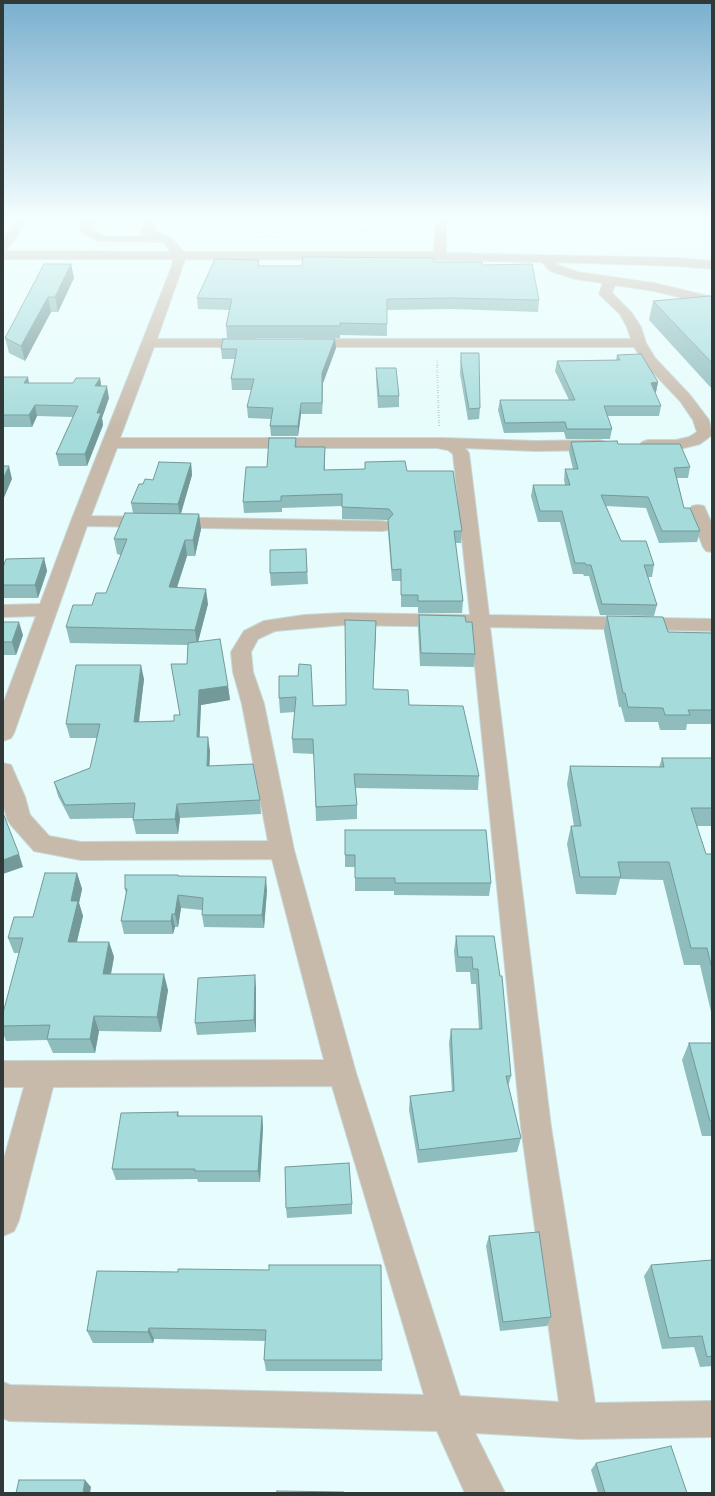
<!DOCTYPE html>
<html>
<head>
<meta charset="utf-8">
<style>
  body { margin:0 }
  #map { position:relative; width:715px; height:1496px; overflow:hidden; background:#e7fcfc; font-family:"Fira Sans",sans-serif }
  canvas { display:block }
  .frame { position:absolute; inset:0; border:4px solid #303838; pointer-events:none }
</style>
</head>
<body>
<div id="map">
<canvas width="715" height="1496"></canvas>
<div class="frame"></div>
</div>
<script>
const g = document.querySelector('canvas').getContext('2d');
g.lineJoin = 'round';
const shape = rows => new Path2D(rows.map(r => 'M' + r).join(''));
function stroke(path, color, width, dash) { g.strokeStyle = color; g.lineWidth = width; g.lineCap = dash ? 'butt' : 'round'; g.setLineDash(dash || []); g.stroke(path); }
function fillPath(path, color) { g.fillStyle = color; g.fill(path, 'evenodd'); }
const minor = shape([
  [19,218,30,218,7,249,3,250,3,239,19,218],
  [84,218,95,218,91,229,103,236,148,236,141,232,146,218,157,218,153,230,171,238,184,252,434,252,436,218,446,218,446,253,678,258,712,261,712,269,678,266,555,262,558,265,577,272,654,283,712,297,712,305,654,291,615,285,612,293,631,312,641,327,646,343,655,358,690,395,709,420,712,435,700,444,676,450,648,450,642,448,640,445,642,442,648,440,676,440,689,437,697,432,693,420,680,401,645,364,634,347,305,347,300,346,298,343,300,340,305,339,631,339,627,327,620,314,599,294,603,283,575,279,550,271,542,262,440,260,185,259,157,339,253,339,258,340,260,343,258,346,253,347,154,347,120,438,442,438,536,441,600,440,606,442,608,445,606,448,600,450,536,451,465,448,469,453,489,615,712,619,712,631,490,627,551,1127,595,1403,712,1401,712,1437,580,1439,475,1433,505,1493,465,1493,437,1431,9,1421,3,1418,3,1382,10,1385,424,1395,332,1086,53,1087,19,1220,14,1231,3,1236,3,1162,24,1087,3,1087,3,1061,324,1060,272,859,81,860,34,851,11,825,7,819,3,803,3,763,11,765,25,797,30,815,49,836,81,842,268,841,242,704,233,672,231,652,244,631,264,621,304,615,344,613,470,615,453,454,448,450,437,448,117,448,91,516,382,521,388,522,391,526,388,530,382,531,87,526,14,733,11,738,3,741,3,704,36,616,3,617,3,605,40,604,71,521,172,266,173,259,3,259,3,251,171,252,163,242,97,241,79,230,84,218],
  [344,625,471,627,521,1127,559,1402,460,1396,356,1073,294,850,264,704,253,672,251,652,258,639,275,631,344,625],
  [698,505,704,506,712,524,712,552,706,551,703,547,689,510,692,506,698,505]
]);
stroke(minor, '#c6d9d9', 2);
stroke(shape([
  [254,238,271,236,281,238],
  [343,238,391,222,368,218],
  [437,360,438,366]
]), '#96a5a5', 1.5, [0.5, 1.5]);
stroke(shape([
  [437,365,439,426]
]), '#96a5a5', 2, [0.5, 2]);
fillPath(minor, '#c7baab');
fillPath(shape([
  [434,262,483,265,539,300,538,312,452,309,387,310,387,336,340,335,340,338,227,338,226,326,229,310,198,309,197,298,260,266,302,266],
  [71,264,74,278,58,312,51,312,25,361,9,353,5,338],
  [712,298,712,389,649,320,653,301],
  [336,348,323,383,322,414,301,414,298,436,271,436,270,426,271,419,248,418,247,407,252,390,232,390,231,379,235,359,222,359,221,349],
  [461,353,480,408,479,419,468,420,460,374],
  [617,355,658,382,656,392,655,393,661,406,659,416,607,416,612,429,610,439,566,439,564,432,504,433,498,410,500,400,569,400,555,371,557,361,616,360],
  [376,368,399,396,399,407,378,408,376,379],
  [3,377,29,383,73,383,100,378,101,386,109,398,102,418,103,425,87,466,59,466,56,454,73,417,37,416,32,427,3,427],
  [296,438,297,447,325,447,325,470,365,469,365,462,407,471,462,531,461,543,455,543,463,601,462,613,418,613,418,607,401,607,401,581,392,581,388,532,388,520,342,519,342,506,282,508,282,512,244,513,243,502,267,467],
  [571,442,618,444,690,467,688,478,677,478,684,508,700,531,697,542,659,543,646,508,606,506,621,541,654,565,652,577,648,577,657,605,654,616,600,615,589,576,584,576,583,574,573,574,560,522,538,522,531,496,533,485,565,485,564,480,565,469,573,469,569,452],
  [191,463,192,475,181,514,199,514,201,529,195,556,187,556,177,587,208,604,198,642,228,686,230,700,201,705,199,737,210,751,209,766,260,800,261,814,180,818,178,834,136,834,133,820,133,818,70,819,58,796,54,782,90,768,97,738,70,738,66,724,144,679,139,722,174,721,180,715,171,664,187,664,188,645,70,643,66,627,106,593,121,555,117,554,114,539,133,513,131,503,143,484],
  [306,549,308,584,271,586,270,573],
  [44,558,47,571,38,598,3,598,3,567],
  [419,615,466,622,475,654,474,667,420,666,418,628],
  [607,616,668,632,712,633,712,724,687,724,686,730,660,730,658,722,625,722,621,707,619,707,604,631],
  [376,621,373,689,409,705,479,776,478,790,355,788,357,805,357,819,316,821,314,754,293,753,292,739,295,712,280,713,279,698,279,676,313,706,346,705],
  [3,622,23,635,16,655,3,655],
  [662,758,712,758,712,826,697,826,706,854,712,854,712,1016,700,965,684,965,663,880,620,879,616,895,576,894,567,844,571,826,574,826,567,784,570,766,659,767],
  [345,830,491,883,489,896,394,895,394,891,355,891,355,867,345,867],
  [77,873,82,889,79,903,83,916,77,942,109,942,114,957,111,974,168,990,161,1032,99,1031,95,1053,53,1053,47,1040,6,1041,3,1033,3,1013,19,953,14,953,8,938,33,917],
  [178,875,179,876,267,890,264,928,204,927,202,915,202,910,181,908,178,927,175,927,173,934,124,934,121,921,126,894,125,889],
  [456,936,494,936,511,1076,508,1087,521,1138,517,1152,418,1163,409,1110,410,1096,452,1092,449,1043,451,1029,479,1029,476,984,471,984,470,972,456,972,454,951],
  [256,987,256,1032,197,1035,195,1023],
  [689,1043,712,1043,712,1136,702,1136,682,1060],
  [178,1112,179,1116,262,1116,263,1127,260,1182,198,1182,197,1179,116,1180,112,1169],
  [352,1204,352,1214,287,1218,286,1208],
  [489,1236,551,1317,547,1326,500,1331,486,1246],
  [712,1260,712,1366,700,1367,694,1347,662,1349,644,1276,651,1265],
  [97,1271,382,1360,382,1371,266,1371,264,1360,265,1341,154,1339,153,1343,93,1343,87,1331],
  [596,1463,687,1493,598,1493,591,1470]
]), '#8fbcbc');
fillPath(shape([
  [71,264,74,278,58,312,55,297],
  [48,297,51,312,25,361,21,346],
  [335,339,336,348,323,383,322,414,322,373],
  [28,377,30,389,24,383],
  [100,378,102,390,95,386],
  [658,382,656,392,649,393,651,383],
  [107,386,109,398,102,418,103,425,87,466,85,454,97,413],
  [301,403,301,414,298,436,298,426],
  [35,405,37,416,32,427,29,415],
  [191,463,192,475,180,516,178,504],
  [9,466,12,479,3,500,3,479],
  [199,514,201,529,195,556,193,540],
  [185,540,187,556,172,603,169,587],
  [44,558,47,571,38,598,35,585],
  [206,589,208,604,197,646,195,630],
  [376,621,376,635,372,704,373,689],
  [19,622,23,635,16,655,12,642],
  [141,665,144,679,137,737,134,722],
  [228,686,230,700,201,705,199,752,197,737,199,690],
  [208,737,210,751,209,781,207,766],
  [177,804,180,818,178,834,175,819],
  [19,854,23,867,3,874,3,860],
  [77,873,82,889,79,903,83,916,73,957,68,942,71,901],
  [266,877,267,890,264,928,262,915],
  [178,895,181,908,178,927,175,914],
  [172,914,175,927,173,934,171,921],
  [109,942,114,957,108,989,103,974],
  [164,974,168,990,161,1032,157,1017],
  [255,975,256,987,256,1032,254,1020],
  [94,1016,99,1031,95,1053,90,1039],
  [262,1116,263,1127,260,1182,258,1171],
  [149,1328,154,1339,153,1343,148,1332],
  [85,1480,91,1487,90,1493,83,1493]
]), '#749999');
const building = shape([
  [303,257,433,258,434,262,482,262,483,265,532,264,539,300,452,298,387,299,387,324,340,323,340,326,226,326,232,299,197,298,215,259,259,260,258,266,302,266,303,257],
  [44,264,71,264,55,297,48,297,21,346,5,338,44,264],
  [710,296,712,298,712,363,653,301,710,296],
  [223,339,335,339,322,373,322,403,301,403,298,426,270,426,273,408,247,407,254,379,231,379,237,349,221,349,223,339],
  [461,353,479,353,480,408,469,409,461,363,461,353],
  [641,354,658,382,651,383,661,406,604,406,612,429,567,429,565,422,505,423,500,400,575,400,557,361,620,360,617,355,641,354],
  [376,368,396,368,399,396,379,396,376,368],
  [3,377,28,377,24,383,73,383,76,378,100,378,95,386,107,386,97,413,101,413,85,454,56,454,78,406,35,405,29,415,3,415,3,377],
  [269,438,296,438,295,447,325,447,324,470,365,469,365,462,405,461,407,471,453,471,462,531,454,531,463,601,418,601,418,595,401,595,401,569,392,570,388,520,393,514,389,509,342,507,342,494,281,496,281,501,243,502,246,467,267,467,269,438],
  [617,441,618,444,680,444,690,467,674,468,684,508,690,508,700,531,662,531,648,497,601,495,621,541,646,541,654,565,644,565,657,605,602,604,591,565,586,565,585,563,575,563,562,511,540,511,533,485,570,485,565,469,578,469,571,442,617,441],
  [159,462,191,463,178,504,131,503,139,484,143,484,145,479,153,480,159,462],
  [3,466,9,466,3,479,3,466],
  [125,513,199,514,193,540,185,540,169,587,206,589,195,630,66,627,73,605,92,605,96,593,106,593,127,539,114,539,125,513],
  [306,549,307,572,270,573,270,550,306,549],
  [44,558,35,585,3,585,3,567,6,559,44,558],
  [419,615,465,616,466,622,472,622,475,654,421,653,419,615],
  [607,616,663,617,668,632,712,633,712,710,688,710,690,715,665,715,663,708,628,707,625,693,623,693,607,616],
  [345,620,376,621,373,689,408,690,409,705,463,706,479,776,354,774,357,805,316,807,313,739,292,739,296,697,279,698,279,676,298,676,299,664,311,665,313,706,346,705,345,620],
  [3,622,19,622,12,642,3,642,3,622],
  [220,639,228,686,199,690,197,737,208,737,207,766,253,764,260,800,177,804,175,819,133,820,135,803,65,805,54,782,90,768,100,724,66,724,76,665,141,665,134,722,174,721,174,715,180,715,171,664,187,664,188,643,220,639],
  [662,758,712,758,712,808,691,808,706,854,712,854,712,969,707,948,691,948,669,862,618,862,621,877,580,877,571,826,581,826,570,766,664,767,662,758],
  [3,813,19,854,3,860,3,813],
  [345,830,486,830,491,883,395,883,395,878,355,878,355,855,345,855,345,830],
  [45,873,77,873,71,901,78,901,68,942,109,942,103,974,164,974,157,1017,94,1016,90,1039,47,1039,50,1025,3,1026,3,1013,23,938,8,938,14,917,33,917,45,873],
  [125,875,178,875,178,876,266,877,262,915,202,915,203,898,178,895,175,914,172,914,171,921,121,921,127,889,125,889,125,875],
  [456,936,494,936,500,976,502,976,511,1076,506,1076,521,1138,419,1150,410,1096,454,1091,451,1029,482,1029,478,969,473,969,472,957,458,957,456,936],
  [255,975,254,1020,195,1023,198,978,255,975],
  [689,1043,712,1043,712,1121,710,1121,689,1043],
  [178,1112,177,1116,262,1116,258,1171,195,1171,195,1169,112,1169,121,1113,178,1112],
  [349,1163,352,1204,286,1208,285,1167,349,1163],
  [539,1232,551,1317,503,1322,489,1236,539,1232],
  [712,1260,712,1356,707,1357,702,1336,669,1338,651,1265,712,1260],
  [269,1265,381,1265,382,1360,264,1360,266,1330,149,1328,148,1332,87,1331,97,1271,178,1272,178,1269,269,1270,269,1265],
  [671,1446,687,1493,605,1493,596,1463,671,1446],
  [19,1480,85,1480,83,1493,16,1493,19,1480],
  [277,1491,344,1492,344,1493,277,1493,277,1491]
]);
fillPath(building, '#a6dbdb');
stroke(building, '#749999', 1);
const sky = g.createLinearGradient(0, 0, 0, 428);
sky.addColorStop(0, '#79afce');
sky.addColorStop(0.51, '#f4fefe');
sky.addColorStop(1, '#f4fefe00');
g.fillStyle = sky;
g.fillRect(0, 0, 715, 428);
</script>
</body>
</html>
